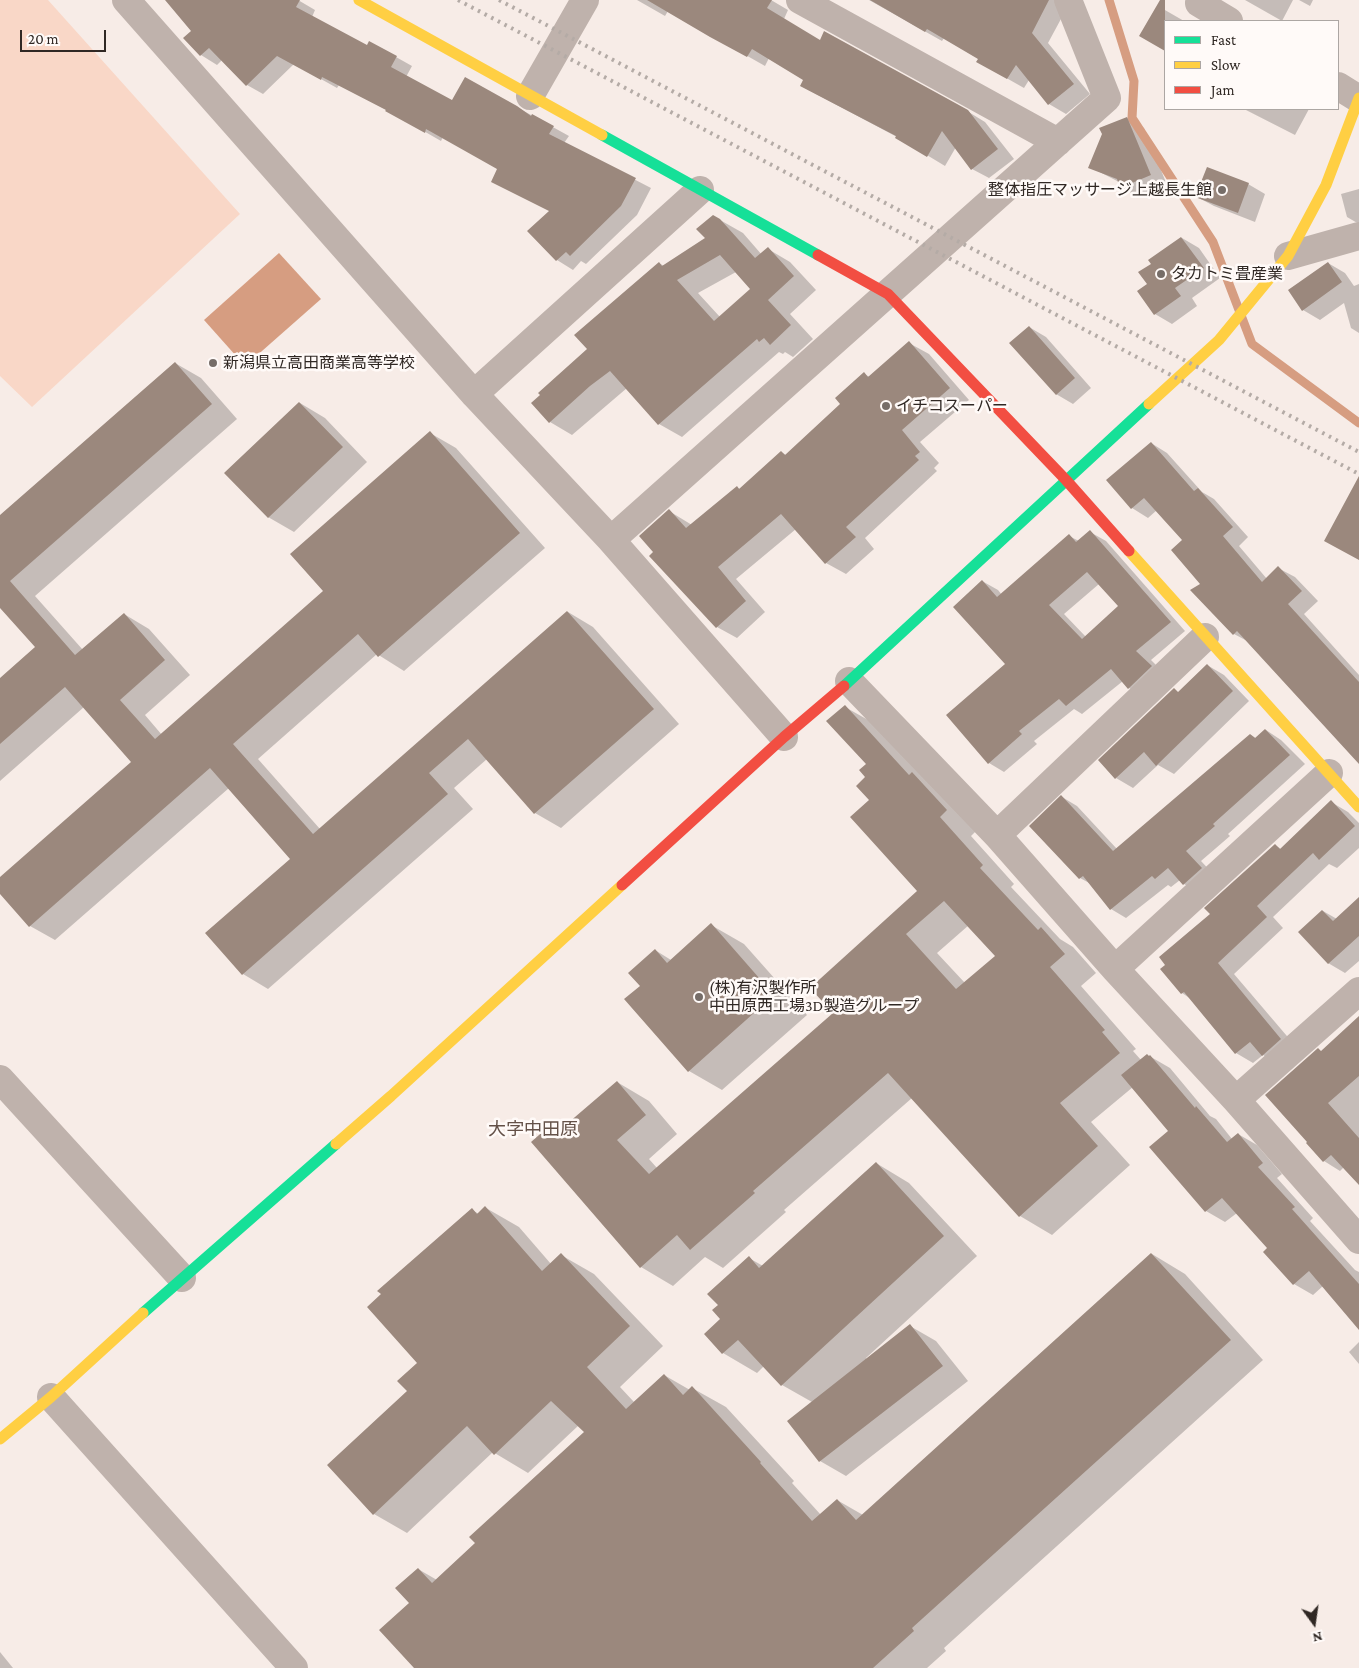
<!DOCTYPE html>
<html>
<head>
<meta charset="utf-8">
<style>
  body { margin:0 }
  #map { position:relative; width:1359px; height:1668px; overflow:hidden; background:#f7ece7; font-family:"Crimson Pro",serif }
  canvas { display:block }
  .legend { position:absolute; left:1164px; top:20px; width:175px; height:90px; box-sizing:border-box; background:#fffaf8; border:1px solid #aca6a3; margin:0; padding:6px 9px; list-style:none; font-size:15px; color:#302824 }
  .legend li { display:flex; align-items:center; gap:10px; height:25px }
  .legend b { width:25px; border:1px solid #aca6a3 }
  .north { position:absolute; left:1289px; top:1598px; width:50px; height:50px; -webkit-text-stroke:4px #fffaf8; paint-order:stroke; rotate:166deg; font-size:14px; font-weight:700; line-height:20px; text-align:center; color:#302824 }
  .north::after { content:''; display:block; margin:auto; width:18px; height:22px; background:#302824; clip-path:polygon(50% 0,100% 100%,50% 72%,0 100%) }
  .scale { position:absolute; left:20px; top:30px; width:86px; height:22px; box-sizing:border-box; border:2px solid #302824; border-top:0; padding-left:6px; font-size:15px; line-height:18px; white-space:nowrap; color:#302824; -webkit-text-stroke:4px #fffaf8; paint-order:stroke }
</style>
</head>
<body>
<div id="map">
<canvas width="1359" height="1668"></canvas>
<ul class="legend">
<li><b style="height:6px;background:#16e098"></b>Fast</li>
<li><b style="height:6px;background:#ffcf43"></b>Slow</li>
<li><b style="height:6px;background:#f24e42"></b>Jam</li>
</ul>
<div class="north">N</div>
<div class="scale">20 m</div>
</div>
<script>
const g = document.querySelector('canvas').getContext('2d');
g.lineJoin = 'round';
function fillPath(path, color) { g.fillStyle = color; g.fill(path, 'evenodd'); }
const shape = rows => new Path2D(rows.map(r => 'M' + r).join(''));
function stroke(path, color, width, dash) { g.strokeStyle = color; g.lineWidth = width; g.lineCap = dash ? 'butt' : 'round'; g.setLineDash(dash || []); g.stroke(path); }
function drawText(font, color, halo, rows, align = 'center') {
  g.font = font + ' "Crimson Pro","Noto Sans JP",serif'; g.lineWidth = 5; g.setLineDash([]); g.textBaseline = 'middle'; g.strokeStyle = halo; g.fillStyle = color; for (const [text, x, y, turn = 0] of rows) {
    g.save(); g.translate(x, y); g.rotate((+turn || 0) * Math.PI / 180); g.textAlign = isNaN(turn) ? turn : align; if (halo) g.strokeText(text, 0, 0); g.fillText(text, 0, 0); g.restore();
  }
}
fillPath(shape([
  [0,0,48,0,240,214,32,407,0,376]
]), '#f9d7c7');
fillPath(shape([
  [279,253,321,299,245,366,204,320]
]), '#d69d81');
fillPath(shape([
  [167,0,298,0,315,10,312,17,368,47,396,57,412,66,406,77,452,102,466,79,569,136,564,143,651,188,637,215,586,264,581,261,573,270,557,260,550,211,498,169,443,137,441,141,387,110,339,85,337,88,294,64,263,94,247,85,222,60,217,65,201,55,185,38,193,31],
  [637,0,771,0,788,10,784,19,820,41,967,111,985,122,1014,159,989,178,972,169,956,147,945,166,897,137,801,86,805,80,769,58,765,66,668,11,665,16],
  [869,0,1058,0,1068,6,1048,43,1090,94,1066,114,1049,104,1029,80,1024,88,978,62,979,59,944,38,942,41],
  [1245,0,1293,0,1282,21],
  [1299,0,1313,0,1310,6],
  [1158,6,1184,21,1165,21,1165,50,1141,36],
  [1244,109,1309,109,1295,135],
  [1127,118,1144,128,1167,185,1138,197,1121,187,1119,182,1090,167],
  [1248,184,1265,194,1255,222,1214,206,1197,197],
  [1359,189,1359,224,1347,217,1341,194],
  [713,216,743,233,762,255,768,249,790,262,816,290,790,314,813,339,793,357,785,352,783,354,779,352,682,437,659,424,627,388,572,435,550,422,588,350,659,263,664,266,707,239],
  [736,272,751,289,720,317,698,293],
  [1182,238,1199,248,1220,278,1192,298,1197,306,1172,324,1155,314,1148,285,1152,264],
  [1328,263,1345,273,1354,286,1359,284,1359,333,1351,328,1344,303,1320,320,1303,310,1289,290],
  [1029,327,1046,337,1091,388,1073,404,1056,394],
  [909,343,929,354,969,400,920,442,939,463,934,468,937,471,865,538,874,549,846,574,826,563,796,529,736,579,765,612,737,638,717,627,655,552,669,511,692,525,737,487,740,489,781,452,786,455,842,404,864,374,870,377],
  [175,363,201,378,237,419,35,596,83,650,124,614,149,629,190,675,145,715,162,735,325,591,430,433,456,448,545,548,404,671,377,654,258,759,320,829,568,612,593,627,679,724,561,828,535,813,487,759,454,788,473,809,268,989,243,974,291,859,229,788,55,940,30,926,0,892,0,879,133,762,84,707,0,781,0,679,36,647,0,606,0,517],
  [300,403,325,418,367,462,294,532,268,517],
  [1151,443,1167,453,1202,492,1214,499,1248,537,1239,546,1267,579,1278,568,1295,577,1318,601,1304,614,1359,675,1359,760,1251,643,1234,634,1201,584,1184,540,1157,510,1148,518,1132,508,1108,480],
  [1090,532,1106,541,1185,631,1151,660,1167,676,1145,697,1129,688,1123,681,1082,714,1074,709,1034,741,1037,744,1004,772,989,763,1007,665,982,581,998,590,1002,595,1069,536,1079,541],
  [1099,584,1120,606,1086,637,1064,614],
  [1207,665,1224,675,1249,701,1174,774,1158,765,1133,788,1116,778,1179,693],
  [845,707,877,725,978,829,971,836,1014,884,1011,887,1060,939,1073,947,1096,973,1081,986,1136,1049,1133,1051,1141,1060,1151,1057,1170,1068,1210,1116,1216,1119,1232,1139,1238,1134,1257,1145,1282,1174,1277,1178,1313,1218,1310,1221,1355,1270,1359,1272,1359,1328,1323,1286,1313,1295,1294,1284,1269,1248,1237,1213,1225,1222,1206,1211,1151,1147,1170,1131,1133,1087,1091,1122,1130,1165,1052,1235,1020,1216,912,1098,784,1210,786,1212,723,1268,705,1257,673,1286,641,1267,555,1123,564,1128,617,1082,649,1101,677,1134,649,1159,657,1168,835,1013,919,891,870,800,867,777,868,764],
  [969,925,997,956,965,983,937,953],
  [1266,730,1281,740,1305,764,1228,834,1230,836,1201,861,1217,878,1200,893,1184,884,1180,880,1171,887,1168,885,1126,918,1111,909,1091,884,1080,878,1062,797,1077,806,1117,849,1251,735,1257,739],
  [1331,802,1348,812,1359,823,1359,848,1337,868,1329,864,1273,917,1283,928,1234,974,1298,1049,1280,1065,1263,1055,1253,1063,1236,1053,1191,999,1182,993,1212,914,1275,845,1281,849],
  [1359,899,1359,961,1345,973,1328,963,1323,911,1337,919],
  [711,925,744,944,807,1015,722,1090,689,1071,641,986,655,950,671,960],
  [1359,1019,1359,1183,1344,1167,1340,1171,1324,1161,1322,1052],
  [876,1163,909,1183,977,1256,866,1358,867,1360,910,1326,936,1341,968,1381,846,1476,820,1461,789,1421,812,1402,782,1385,764,1366,757,1373,723,1353,705,1334,722,1319,719,1305,749,1258,763,1266],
  [486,1208,519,1227,551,1264,561,1255,594,1274,663,1346,620,1387,634,1402,664,1375,690,1390,692,1388,726,1407,794,1481,792,1483,821,1515,837,1500,863,1515,1152,1254,1185,1274,1263,1360,944,1648,946,1651,927,1668,416,1668,411,1603,418,1569,437,1580,477,1543,585,1432,579,1425,528,1473,493,1452,407,1533,374,1514,408,1391,472,1210,479,1214],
  [1359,1342,1359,1364,1349,1352],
  [0,1652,13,1668,0,1668]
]), '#0003');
stroke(shape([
  [1109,0,1134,81,1132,118,1213,242,1252,344,1359,423]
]), '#d69d81', 9);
fillPath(shape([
  [165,0,300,0,296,7,367,45,369,41,397,56,391,67,452,100,465,77,517,106,531,116,532,114,554,126,549,134,636,178,621,206,570,256,566,252,556,261,527,231,549,211,491,182,497,169,426,129,425,133,385,111,386,110,322,77,321,80,277,56,246,86,209,48,200,56,183,38,191,31],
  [647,0,772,0,767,8,820,40,824,31,968,110,998,149,971,170,942,131,927,157,895,138,896,136,800,86,803,80,752,49,747,57,710,37],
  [870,0,1049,0,1032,33,1074,84,1048,105,1016,65,1007,79,976,62,978,59,927,29,925,32],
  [1160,0,1165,0,1165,51,1139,36],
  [1127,117,1151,175,1120,188,1117,179,1088,168,1102,134,1099,128],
  [1207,167,1249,183,1238,213,1195,197],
  [713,215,720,219,755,258,768,247,794,276,768,300,791,325,770,345,764,338,759,342,757,339,658,425,610,371,590,386,549,423,531,403,540,395,538,393,587,349,574,335,659,262,662,266,705,238,696,229],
  [720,255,750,289,714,321,677,280],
  [1181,237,1204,268,1175,288,1181,296,1154,315,1137,291,1147,284,1138,272,1151,264,1148,260],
  [1328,262,1342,282,1302,311,1288,290],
  [1029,326,1075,378,1056,395,1009,343],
  [909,341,950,388,902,430,920,452,915,456,919,460,846,527,856,537,825,564,781,514,718,567,746,601,716,628,649,556,653,552,639,536,669,509,686,528,737,486,739,489,781,451,785,455,840,404,835,398,864,372,868,377],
  [175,362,212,404,10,581,75,655,124,613,165,660,120,700,155,739,323,591,290,554,430,431,520,533,378,657,358,634,233,744,313,834,567,611,654,709,534,814,468,739,429,773,448,794,242,975,205,933,290,859,210,768,29,927,0,894,0,877,131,762,65,687,0,744,0,678,35,647,0,608,0,515],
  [299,402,343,447,268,518,224,473],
  [1151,442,1194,491,1198,488,1233,527,1223,536,1262,582,1278,566,1302,591,1288,604,1359,682,1359,764,1237,631,1233,635,1190,590,1200,584,1171,550,1182,540,1144,498,1131,509,1106,480],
  [1359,476,1359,560,1324,541],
  [1090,530,1171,622,1136,651,1152,666,1128,689,1111,669,1066,706,1059,699,1019,731,1022,734,988,764,946,715,1005,664,953,607,982,580,997,597,1069,534,1076,542],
  [1087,572,1118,606,1082,639,1049,605],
  [1207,664,1233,691,1156,766,1144,752,1115,779,1098,760,1174,688,1178,692],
  [845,705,909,775,912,772,947,810,940,817,983,865,980,868,1038,930,1041,927,1065,954,1050,967,1105,1030,1102,1032,1120,1053,1060,1103,1098,1146,1019,1217,888,1073,753,1191,755,1193,690,1250,677,1235,640,1268,531,1142,555,1121,561,1129,617,1081,646,1115,617,1140,649,1174,833,1013,810,988,917,891,850,817,869,800,856,786,865,777,859,770,866,764,826,721],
  [944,901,995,956,956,989,906,934],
  [1265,729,1290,755,1213,824,1215,826,1186,851,1202,868,1183,885,1168,868,1155,879,1152,876,1110,910,1083,876,1079,879,1029,826,1061,795,1113,851,1250,734,1255,738],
  [1331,800,1355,826,1319,860,1313,853,1257,906,1267,917,1218,963,1281,1039,1262,1056,1250,1042,1235,1054,1184,992,1181,994,1160,969,1165,965,1159,957,1210,914,1204,908,1275,844,1280,849],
  [1359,897,1359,936,1328,964,1298,932,1322,910,1333,921],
  [711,923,774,995,688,1072,624,999,640,986,628,973,655,949,667,963],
  [1359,1016,1359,1076,1328,1103,1359,1138,1359,1185,1331,1155,1323,1162,1306,1143,1307,1142,1265,1095,1318,1048,1321,1051],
  [1147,1054,1149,1056,1150,1055,1195,1108,1196,1106,1227,1142,1238,1133,1263,1163,1258,1167,1295,1207,1292,1209,1359,1284,1359,1330,1309,1271,1293,1285,1263,1252,1267,1248,1222,1198,1205,1212,1149,1147,1168,1131,1121,1075],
  [876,1162,944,1236,781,1386,738,1340,722,1354,704,1334,720,1319,712,1310,718,1305,707,1294,749,1256,759,1268],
  [485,1206,542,1271,561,1253,630,1326,587,1367,626,1409,664,1374,683,1395,692,1386,761,1462,760,1463,812,1521,837,1499,856,1520,1151,1253,1231,1340,912,1628,914,1631,873,1668,414,1668,379,1630,409,1603,395,1588,418,1568,432,1583,475,1543,469,1537,584,1432,551,1401,494,1455,467,1426,373,1515,327,1465,407,1391,397,1381,417,1363,367,1307,381,1294,377,1291,472,1208,477,1214],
  [910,1324,943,1366,819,1462,787,1421]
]), '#9b887d');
stroke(shape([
  [126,0,474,394,611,540,784,737],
  [800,0,1058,142],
  [1199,3,1229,21],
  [1338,86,1359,99],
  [530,96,585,0],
  [1288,256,1359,236],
  [474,394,700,190],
  [611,540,1107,98,1068,0],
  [849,681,997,835,1115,969,1236,1100,1359,1240],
  [997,835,1205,637],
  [1115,969,1329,773],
  [0,1079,182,1278],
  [1236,1100,1359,991],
  [51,1397,294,1668]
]), '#bfb2ac', 28);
stroke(shape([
  [602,135,818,255],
  [844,686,1149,404],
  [143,1313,336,1144]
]), '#16e098', 11);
stroke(shape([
  [359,0,602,135],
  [1149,404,1219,340,1288,256,1326,185,1359,98],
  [1129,551,1359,807],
  [336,1144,391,1096,622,885],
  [0,1439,51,1397,143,1313]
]), '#ffcf43', 11);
stroke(shape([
  [818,255,888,294,1066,480,1129,551],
  [622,885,784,737,844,686]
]), '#f24e42', 11);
stroke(shape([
  [458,0,1359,474],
  [499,0,1359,452]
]), '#b4aba6', 4, [2.5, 5]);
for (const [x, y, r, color] of [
  [1222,190,5,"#766d68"],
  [1161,274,5,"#766d68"],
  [213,363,5,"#766d68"],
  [886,406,5,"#766d68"],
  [699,997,5,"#766d68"]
]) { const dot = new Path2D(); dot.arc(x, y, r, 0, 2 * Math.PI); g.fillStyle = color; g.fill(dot); stroke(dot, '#fffaf8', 2); }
drawText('16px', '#302824', '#fffaf8', [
  ["整体指圧マッサージ上越長生館",1212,190,"right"],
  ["タカトミ畳産業",1171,274],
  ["新潟県立高田商業高等学校",223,363],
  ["イチコスーパー",896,406],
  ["(株)有沢製作所",709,988],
  ["中田原西工場3D製造グループ",709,1006]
], 'left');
drawText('18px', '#645148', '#fffaf8', [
  ["大字中田原",533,1129]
]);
</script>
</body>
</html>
